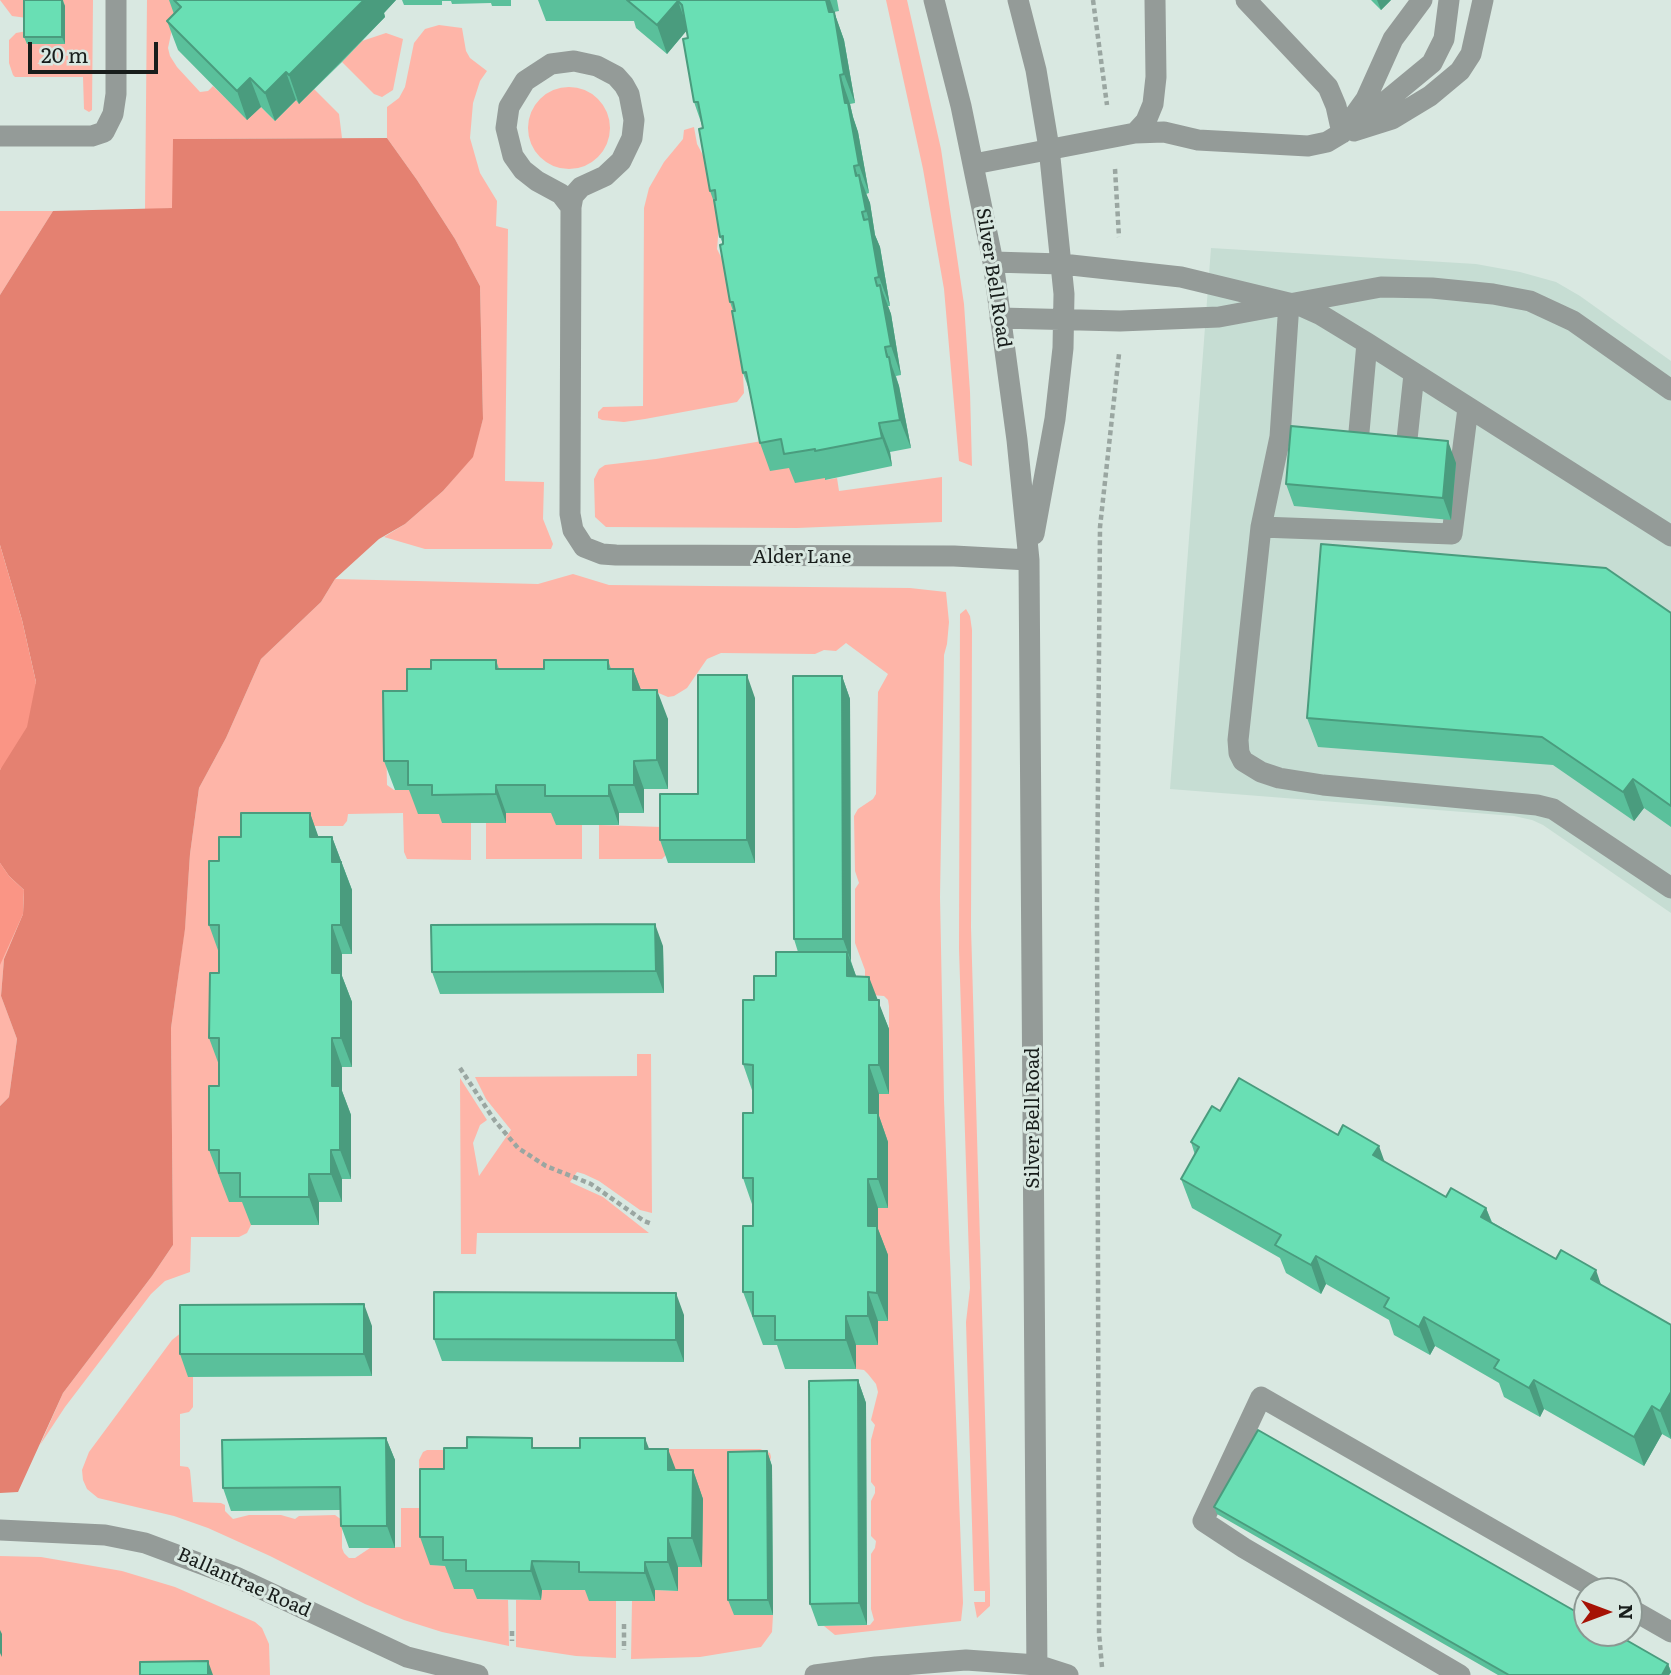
<!DOCTYPE html>
<html>
<head>
<meta charset="utf-8">
<style>
  body { margin:0 }
  #map { position:relative; width:1671px; height:1675px; overflow:hidden; background:#d9e8e1; font-family:Literata,serif }
  canvas { display:block }
  .north { position:absolute; left:1573px; top:1577px; width:70px; height:70px; box-sizing:border-box; background:#d9e8e1; border:2px solid #8c9792; border-radius:50%; rotate:90deg; font-size:19px; font-weight:700; line-height:28px; text-align:center; color:#181d1b }
  .north::after { content:''; display:block; margin:auto; width:24px; height:32px; background:#a61205; clip-path:polygon(50% 0,100% 100%,50% 72%,0 100%) }
  .scale { position:absolute; left:28px; top:42px; width:130px; height:32px; box-sizing:border-box; border:4px solid #181d1b; border-top:0; padding-left:9px; font-size:21px; line-height:24px; white-space:nowrap; color:#181d1b; -webkit-text-stroke:5px #d9e8e1; paint-order:stroke }
</style>
</head>
<body>
<div id="map">
<canvas width="1671" height="1675"></canvas>
<div class="north">N</div>
<div class="scale">20 m</div>
</div>
<script>
const g = document.querySelector('canvas').getContext('2d');
g.lineJoin = 'round';
function fillPath(path, color) { g.fillStyle = color; g.fill(path, 'evenodd'); }
const shape = rows => new Path2D(rows.map(r => 'M' + r).join(''));
function stroke(path, color, width, dash) { g.strokeStyle = color; g.lineWidth = width; g.lineCap = dash ? 'butt' : 'round'; g.setLineDash(dash || []); g.stroke(path); }
function drawText(font, color, halo, rows, align = 'center') {
  g.font = font + ' Literata,serif'; g.lineWidth = 6; g.setLineDash([]); g.textBaseline = 'middle'; g.strokeStyle = halo; g.fillStyle = color; for (const [text, x, y, turn = 0] of rows) {
    g.save(); g.translate(x, y); g.rotate((+turn || 0) * Math.PI / 180); g.textAlign = isNaN(turn) ? turn : align; if (halo) g.strokeText(text, 0, 0); g.fillText(text, 0, 0); g.restore();
  }
}
fillPath(shape([
  [1211,248,1476,264,1520,272,1556,282,1580,296,1671,361,1671,913,1543,825,1532,820,1514,816,1170,789]
]), '#c6ddd3');
fillPath(shape([
  [0,0,93,0,92,110,89,112,84,109,83,77,15,77,13,75,9,63,9,40,16,33,27,31,27,18,12,16],
  [147,0,187,0,172,29,168,48,170,56,177,67,200,92,208,91,213,86,247,119,261,107,275,121,296,100,300,103,314,89,339,114,342,138,174,139,173,208,145,210],
  [886,0,907,0,941,149,964,304,970,392,972,466,959,461,944,289,923,169],
  [439,25,462,28,466,51,470,58,487,71,480,81,473,103,470,138,480,173,497,201,496,226,508,229,505,481,544,482,543,519,553,544,551,549,425,549,384,537,405,524,443,491,472,457,483,419,480,286,455,239,417,180,387,138,387,107,399,98,405,87,414,43,425,29],
  [386,33,403,39,393,90,382,97,374,94,342,62,362,41],
  '528 128a41 41 0 1 1 82 0a41 41 0 1 1-82 0Z',
  [694,127,697,144,705,159,717,212,719,226,717,249,727,269,742,355,744,393,737,402,645,419,624,422,602,420,598,418,598,412,603,407,643,406,644,208,649,188,664,162,683,139,684,130],
  [0,211,53,211,0,295],
  [762,441,792,467,825,477,826,480,837,478,839,491,942,477,942,522,797,528,606,527,595,517,594,479,599,469,605,465,656,459],
  [573,574,609,585,910,588,946,592,949,622,947,644,944,655,940,897,944,1100,963,1603,961,1621,835,1635,824,1626,870,1625,874,1620,871,1609,871,1554,875,1548,876,1541,871,1536,871,1501,875,1493,875,1487,871,1482,871,1440,875,1425,871,1420,878,1392,876,1384,868,1374,864,1370,856,1369,856,1345,878,1345,878,1208,888,1208,879,1142,879,1094,889,1093,889,1006,888,1000,884,996,871,995,865,980,865,970,855,943,855,889,859,883,855,871,854,816,858,809,873,799,876,794,878,692,888,674,846,643,836,651,824,650,815,654,721,653,707,659,687,688,674,696,668,697,649,689,619,688,386,731,387,785,394,790,418,790,442,814,443,823,471,823,471,860,407,859,404,852,403,813,348,814,347,821,343,826,281,826,220,883,220,1179,229,1179,251,1202,251,1225,247,1233,239,1237,191,1237,190,1272,165,1281,151,1294,65,1407,40,1445,63,1393,152,1276,173,1245,171,1028,185,927,190,854,199,788,226,738,261,659,321,602,335,579,538,584],
  [966,609,970,616,972,630,971,927,990,1590,990,1606,977,1618,974,1602,985,1602,985,1591,974,1591,966,1322,970,1288,959,949,960,614],
  [506,813,556,813,556,825,582,825,582,859,486,859,486,823,506,823],
  [599,825,662,827,666,855,662,859,599,859],
  [0,863,9,876,23,914,4,959,1,996,17,1039,9,1097,0,1106],
  [637,1054,651,1054,652,1213,640,1210,599,1181,584,1174,577,1172,570,1182,603,1197,649,1233,477,1233,476,1254,461,1254,460,1078,487,1120,480,1125,473,1143,479,1176,511,1130,486,1099,475,1077,637,1076],
  [182,1332,188,1377,193,1377,193,1407,189,1412,180,1414,180,1466,188,1467,190,1470,193,1502,221,1503,225,1505,225,1511,233,1519,249,1515,281,1515,295,1519,299,1516,335,1515,342,1520,342,1548,344,1553,349,1558,355,1558,370,1548,401,1547,401,1508,420,1508,419,1460,423,1452,427,1450,505,1450,431,1565,454,1566,477,1589,477,1599,508,1600,509,1646,442,1632,404,1620,365,1604,270,1556,208,1528,174,1516,98,1498,87,1489,83,1480,82,1470,89,1452,172,1340],
  [632,1449,760,1449,770,1453,771,1457,734,1615,773,1615,772,1632,761,1647,700,1657,631,1659,632,1601,655,1601,655,1590,678,1591,678,1567,702,1566],
  [0,1556,41,1557,122,1571,175,1587,255,1622,262,1628,269,1644,270,1675,0,1675],
  [542,1590,589,1590,616,1601,616,1658,576,1656,516,1647,516,1600,541,1600]
]), '#feb5a8');
fillPath(shape([
  [387,138,417,180,455,239,480,286,483,419,473,457,443,491,405,524,379,539,335,579,321,602,261,659,226,738,199,788,190,854,185,929,171,1028,173,1245,152,1276,63,1393,18,1492,0,1493,0,1106,9,1097,17,1039,1,996,4,959,23,914,24,890,9,876,0,863,0,770,36,682,22,620,0,545,0,295,53,211,172,208,173,139]
]), '#e48171');
fillPath(shape([
  [0,545,22,620,36,682,27,727,0,770],
  [0,863,9,876,24,890,23,914,0,965]
]), '#fa9585');
stroke(shape([
  [1093,0,1107,105],
  [1115,169,1119,237],
  [460,1068,495,1121,518,1148,546,1166,591,1184,644,1221,652,1224],
  [624,1624,624,1650],
  [512,1631,512,1641],
  [1102,1667,1099,1633,1097,904,1100,527,1119,354]
]), '#9aa6a1', 4.5, [5, 3.5]);
stroke(shape([
  [934,0,961,106,993,262,1017,440,1029,560,1037,1675],
  [1018,0,1036,70,1049,148,1064,294,1063,348,1055,419,1034,534],
  [1155,0,1156,77,1153,104,1146,121,1135,133,1164,132,1198,140,1308,146,1327,142,1342,133,1375,110,1432,63,1444,39,1449,0],
  [1246,0,1328,87,1336,106,1342,133],
  [1351,120,1366,99,1393,39,1422,0],
  [1354,131,1392,119,1430,96,1460,71,1471,54,1483,0],
  [0,136,92,136,104,132,113,114,116,94,116,0],
  [974,164,1135,133],
  [571,207,561,194,537,181,523,170,513,156,506,128,509,107,525,81,551,64,574,61,597,66,616,76,624,85,629,94,634,120,632,138,621,161,605,176,581,187,573,196,571,207,570,514,573,530,584,547,602,554,616,555,954,556,1029,560],
  [993,262,1062,264,1181,277,1301,306,1321,315,1367,343,1671,536],
  [1289,303,1280,437,1261,527,1238,740,1239,753,1243,761,1261,772,1279,778,1323,785,1537,805,1553,809,1671,888],
  [1000,318,1120,321,1219,317,1381,287,1432,288,1493,294,1530,301,1573,321,1671,390],
  [1357,454,1367,343],
  [1405,458,1414,374],
  [1261,527,1452,534,1468,408],
  [0,1530,105,1535,145,1543,236,1577,407,1657,478,1675],
  [1629,1608,1671,1632],
  [815,1675,876,1667,966,1660,1037,1665,1068,1675],
  [1460,1675,1244,1548,1203,1521,1261,1397,1600,1591]
]), '#949b98', 21);
fillPath(shape([
  [24,0,63,0,65,6,65,44,27,44,24,37],
  [169,0,396,0,384,13,385,17,342,62,299,104,296,100,275,121,261,107,247,120,178,50,167,21,174,14],
  [402,0,518,0,511,0,511,6,492,6,491,3,452,4,451,1,442,1,442,5,404,5],
  [538,0,837,0,839,11,834,12,844,40,855,103,850,104,853,117,858,132,869,193,866,194,870,203,875,235,880,247,890,306,888,306,891,314,901,375,896,376,899,386,911,448,890,452,892,466,825,480,825,478,795,483,789,468,770,471,760,443,750,392,743,373,733,311,730,302,723,244,720,237,715,205,710,191,703,128,694,102,687,30,667,54,636,28,634,21,546,21],
  [1371,0,1391,0,1381,10],
  [1456,463,1451,520,1294,506,1286,484],
  [1671,613,1671,827,1644,808,1634,821,1553,765,1318,747,1307,718],
  [496,660,499,669,544,669,608,660,611,669,633,669,641,690,668,719,668,789,644,789,644,813,619,813,619,825,556,825,551,813,506,813,506,823,442,823,439,814,418,814,409,790,395,790,384,761,407,691,431,669],
  [842,676,850,699,851,961,856,976,877,1000,889,1029,889,1094,879,1094,879,1116,888,1142,888,1208,878,1208,878,1229,888,1255,888,1321,878,1321,878,1345,856,1345,856,1369,785,1369,777,1345,763,1345,743,1292,753,1226,753,1207,743,1178,753,1113,753,1093,743,1064,754,1000,798,952,794,939],
  [755,698,755,863,668,863,660,840,698,794],
  [310,813,318,837,332,837,352,890,352,954,342,954,342,976,352,1002,352,1067,342,1067,342,1091,351,1115,351,1179,342,1179,342,1202,319,1202,319,1225,251,1225,242,1202,229,1202,209,1150,219,1086,219,1065,209,1038,219,973,219,953,209,925,219,861,241,837],
  [663,946,664,993,440,994,432,972],
  [1220,1111,1385,1162,1446,1197,1486,1208,1492,1222,1671,1325,1671,1439,1662,1434,1644,1466,1544,1409,1540,1417,1504,1397,1499,1383,1435,1346,1430,1355,1394,1335,1389,1320,1326,1284,1321,1294,1286,1273,1280,1258,1192,1208,1181,1179,1195,1155,1191,1142],
  [684,1315,684,1362,442,1361,434,1339],
  [372,1326,372,1376,188,1377,180,1354],
  [858,1380,866,1403,867,1625,818,1626,810,1604],
  [386,1438,395,1460,395,1548,349,1548,341,1526,340,1510,231,1511,223,1488],
  [535,1448,649,1449,676,1470,693,1470,703,1499,702,1567,678,1567,678,1591,655,1590,655,1601,589,1601,585,1590,542,1590,541,1600,477,1599,473,1589,454,1589,445,1566,430,1565,420,1537,444,1469],
  [767,1451,772,1466,773,1615,734,1615,728,1600],
  [1214,1507,1668,1664,1671,1672,1669,1675,1498,1675,1217,1514]
]), '#5ac09b');
fillPath(shape([
  [62,0,65,6,65,44,62,37],
  [364,0,396,0,384,13,385,17,299,104,289,75],
  [826,0,830,0,844,40,855,103,844,74],
  [1377,0,1391,0,1381,10],
  [678,1,688,29,667,54,657,25],
  [286,72,296,100,275,121,265,93],
  [840,75,850,104,853,117,858,132,869,193,859,165,845,103],
  [250,78,261,107,247,120,237,91],
  [854,166,861,184,859,175,870,203,875,235,880,247,890,306,879,277,870,224,856,176],
  [875,278,882,297,880,285,891,314,901,375,891,346],
  [885,347,899,386,911,448,900,420],
  [879,423,890,452,892,466,882,438],
  [1448,441,1456,463,1451,520,1443,498],
  [633,669,644,698,633,690],
  [747,675,755,698,755,863,747,840],
  [842,676,850,699,851,961,843,939],
  [657,690,668,719,668,789,657,760],
  [634,761,644,789,644,813,634,785],
  [1633,779,1644,808,1634,821,1623,792],
  [496,785,506,813,506,823,496,794],
  [609,785,619,813,619,825,609,796],
  [310,813,320,841,310,837],
  [332,837,352,890,352,954,341,925,332,862],
  [655,924,663,946,664,993,656,971],
  [332,925,342,954,342,976,352,1002,352,1067,341,1038,332,973],
  [847,952,858,981,847,976],
  [869,977,889,1029,889,1094,879,1065,869,1000],
  [332,1038,342,1067,342,1091,351,1115,351,1179,340,1150,332,1086],
  [869,1065,879,1094,879,1116,888,1142,888,1208,878,1179,869,1113],
  [1379,1146,1389,1174,1373,1155],
  [331,1150,342,1179,342,1202,331,1174],
  [309,1174,319,1202,319,1225,309,1197],
  [868,1179,878,1208,878,1229,888,1255,888,1321,877,1293,868,1226],
  [1486,1208,1497,1237,1481,1217],
  [1316,1256,1326,1284,1321,1294,1311,1265],
  [1596,1270,1606,1299,1591,1279],
  [868,1292,878,1321,878,1345,868,1316],
  [676,1293,684,1315,684,1362,676,1340],
  [364,1304,372,1326,372,1376,364,1354],
  [846,1316,856,1345,856,1369,846,1340],
  [1424,1317,1435,1346,1430,1355,1419,1327],
  [858,1380,866,1403,867,1625,859,1603],
  [1534,1380,1544,1409,1540,1417,1529,1388],
  [1671,1392,1671,1439,1660,1411],
  [1652,1406,1662,1434,1644,1466,1634,1437],
  [386,1438,395,1460,395,1548,387,1526],
  [645,1438,656,1467,645,1449],
  [668,1449,679,1478,668,1470],
  [767,1451,772,1466,773,1615,768,1600],
  [693,1470,703,1499,702,1567,692,1538],
  [668,1538,678,1567,678,1591,668,1562],
  [532,1561,542,1590,541,1600,531,1571],
  [645,1562,655,1590,655,1601,645,1573],
  [0,1630,2,1634,2,1657,0,1653],
  [208,1661,213,1675,208,1675],
  [1668,1664,1671,1672,1669,1675,1662,1675]
]), '#4a9c7e');
const building = shape([
  [24,0,62,0,62,37,24,37,24,0],
  [174,0,364,0,289,75,286,72,265,93,250,78,237,91,167,21,181,7,174,0],
  [627,0,826,0,829,12,834,12,844,74,840,75,845,103,848,103,859,165,854,166,856,176,859,175,866,211,862,212,864,220,869,219,879,277,875,278,877,286,880,285,891,346,885,347,887,357,889,357,900,420,879,423,882,438,815,451,815,449,784,454,781,439,760,443,746,372,743,373,732,311,735,311,733,302,730,302,720,245,723,244,723,236,720,237,714,200,716,200,715,190,710,191,699,129,703,128,698,102,694,102,683,39,688,38,682,5,678,1,657,25,627,0],
  [1291,426,1448,441,1443,498,1286,484,1291,426],
  [1321,544,1606,568,1671,613,1671,806,1633,779,1623,792,1542,737,1307,718,1321,544],
  [431,660,496,660,496,669,544,669,544,660,608,660,608,669,633,669,633,690,657,690,657,760,634,761,634,785,609,785,609,796,545,796,545,785,496,785,496,794,432,795,432,785,408,785,408,761,384,761,383,691,407,691,407,669,431,669,431,660],
  [698,675,747,675,747,840,660,840,660,794,698,794,698,675],
  [793,676,842,676,843,939,794,939,793,676],
  [241,813,310,813,310,837,332,837,332,862,341,862,341,925,332,925,332,973,341,973,341,1038,332,1038,332,1086,340,1086,340,1150,331,1150,331,1174,309,1174,309,1197,240,1197,240,1173,219,1173,219,1150,209,1150,209,1086,219,1086,219,1038,209,1038,210,973,219,973,219,925,209,925,209,861,219,861,219,837,241,837,241,813],
  [655,924,656,971,432,972,431,925,655,924],
  [776,952,847,952,847,976,869,977,869,1000,879,1000,879,1065,869,1065,869,1113,878,1113,878,1179,868,1179,868,1226,877,1226,877,1293,868,1292,868,1316,846,1316,846,1340,775,1340,775,1316,753,1316,753,1292,743,1292,743,1226,753,1226,753,1178,743,1178,743,1113,753,1113,753,1065,743,1064,743,1000,754,1000,754,976,776,976,776,952],
  [1239,1078,1338,1135,1343,1125,1379,1146,1373,1155,1446,1197,1451,1188,1486,1208,1481,1217,1556,1259,1561,1250,1596,1270,1591,1279,1671,1325,1671,1392,1660,1411,1652,1406,1634,1437,1534,1380,1529,1388,1494,1368,1499,1360,1424,1317,1419,1327,1384,1307,1389,1298,1316,1256,1311,1265,1275,1245,1281,1235,1181,1179,1199,1147,1191,1142,1212,1106,1220,1111,1239,1078],
  [434,1292,676,1293,676,1340,434,1339,434,1292],
  [364,1304,364,1354,180,1354,180,1305,364,1304],
  [858,1380,859,1603,810,1604,809,1381,858,1380],
  [1258,1430,1587,1618,1587,1633,1614,1633,1668,1664,1662,1675,1509,1675,1214,1507,1258,1430],
  [467,1437,532,1438,532,1448,580,1448,580,1438,645,1438,645,1449,668,1449,668,1470,693,1470,692,1538,668,1538,668,1562,645,1562,645,1573,579,1572,579,1562,532,1561,531,1571,466,1571,466,1560,443,1560,443,1537,420,1537,420,1469,444,1469,444,1448,467,1448,467,1437],
  [386,1438,387,1526,341,1526,340,1487,223,1488,222,1440,386,1438],
  [767,1451,768,1600,728,1600,728,1452,767,1451],
  [208,1661,208,1675,140,1675,140,1662,208,1661]
]);
fillPath(building, '#69dfb4');
stroke(building, '#4a9c7e', 2);
drawText('19px', '#181d1b', '#d9e8e1', [
  ["Silver Bell Road",993,278,81],
  ["Alder Lane",802,557],
  ["Silver Bell Road",1033,1118,-90],
  ["Ballantrae Road",244,1583,24]
]);
</script>
</body>
</html>
